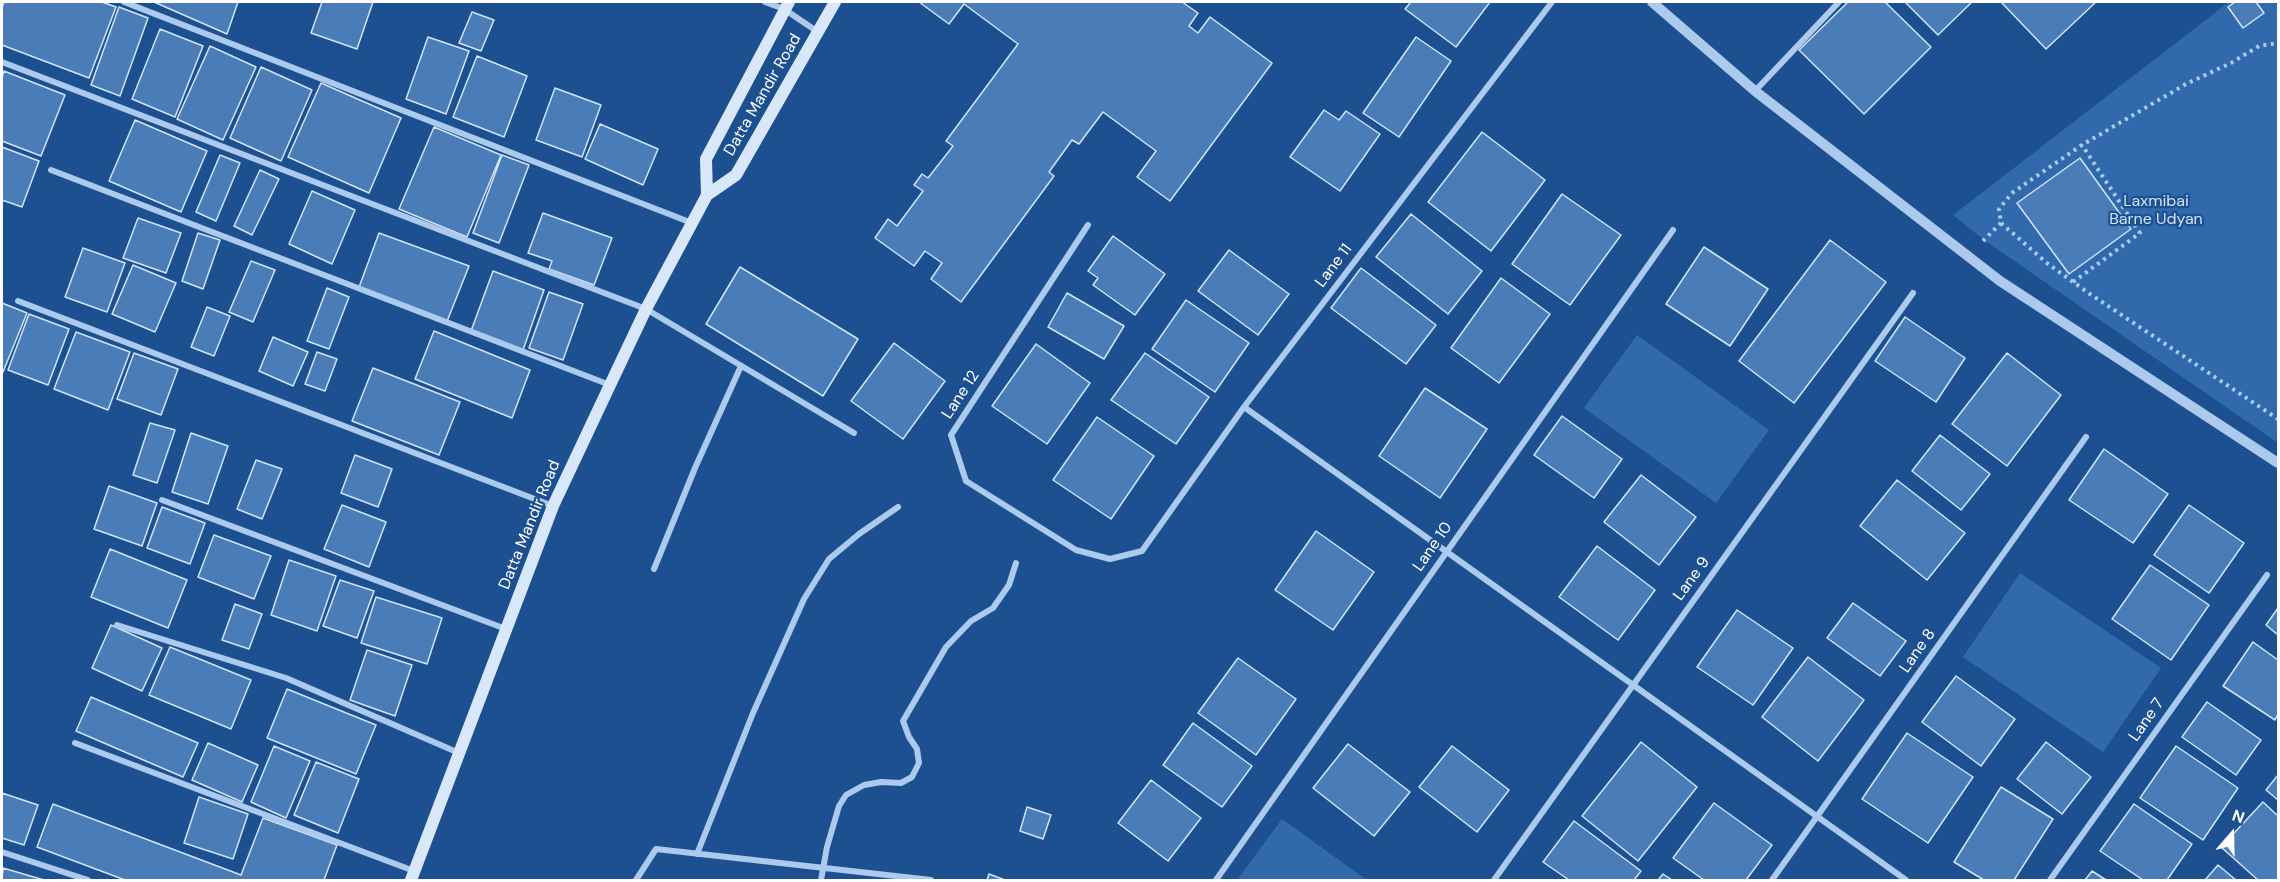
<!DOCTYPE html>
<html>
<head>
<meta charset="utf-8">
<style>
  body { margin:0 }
  #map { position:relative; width:2280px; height:882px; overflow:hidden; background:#1d5090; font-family:"DM Sans",sans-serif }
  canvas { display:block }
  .frame { position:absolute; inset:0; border:3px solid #fff; pointer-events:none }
  .north { position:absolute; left:2202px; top:804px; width:60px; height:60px; -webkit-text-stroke:4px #1d5090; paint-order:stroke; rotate:20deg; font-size:16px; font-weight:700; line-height:24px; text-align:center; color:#fff }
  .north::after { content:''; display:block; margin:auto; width:21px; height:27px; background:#fff; clip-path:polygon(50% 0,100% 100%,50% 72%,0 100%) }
</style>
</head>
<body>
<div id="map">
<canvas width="2280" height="882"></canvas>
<div class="frame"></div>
<div class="north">N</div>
</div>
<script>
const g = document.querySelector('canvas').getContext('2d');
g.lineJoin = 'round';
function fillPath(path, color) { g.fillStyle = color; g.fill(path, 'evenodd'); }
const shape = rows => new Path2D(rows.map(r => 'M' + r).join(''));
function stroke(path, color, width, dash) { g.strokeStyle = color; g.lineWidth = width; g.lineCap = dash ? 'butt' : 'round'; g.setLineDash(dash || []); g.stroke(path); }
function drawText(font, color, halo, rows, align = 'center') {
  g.font = font + ' "DM Sans",sans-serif'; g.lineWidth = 4.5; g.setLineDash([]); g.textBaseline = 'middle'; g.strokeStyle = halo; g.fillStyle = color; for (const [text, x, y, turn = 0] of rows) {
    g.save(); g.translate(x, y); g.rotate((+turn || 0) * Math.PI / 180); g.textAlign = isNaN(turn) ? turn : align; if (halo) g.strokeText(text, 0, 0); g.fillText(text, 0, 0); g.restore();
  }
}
fillPath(shape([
  [2229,2,2278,2,2278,443,1984,240,1953,215],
  [1637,335,1769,430,1716,503,1584,408],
  [2020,573,2161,668,2103,752,1963,657],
  [1282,819,1367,880,1237,880]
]), '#306aad');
const building = shape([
  [4,2,102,2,116,7,89,78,2,45,2,8,4,2],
  [154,2,238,2,227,34,154,2],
  [322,2,373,2,357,49,311,33,322,2],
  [919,2,1182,2,1198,13,1189,26,1198,33,1210,17,1272,63,1170,201,1137,177,1156,151,1103,112,1079,144,1072,140,1049,172,1054,176,961,302,931,279,942,263,925,251,914,266,875,238,888,219,897,226,923,191,914,185,922,174,928,178,953,146,946,141,1018,44,964,4,949,24,919,2],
  [1411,2,1490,2,1456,47,1405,9,1411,2],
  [1848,2,1885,2,1931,47,1864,114,1799,50,1848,2],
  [1905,2,1972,2,1938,35,1905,2],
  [2001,2,2096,2,2046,49,2001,2],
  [2235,2,2256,2,2264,13,2243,28,2228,7,2235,2],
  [119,7,148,18,120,96,91,85,119,7],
  [472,12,494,20,481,51,459,43,472,12],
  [160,29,203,46,175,117,132,99,160,29],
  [428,37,469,51,446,114,406,99,428,37],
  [1416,37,1451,61,1399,137,1363,113,1416,37],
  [210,46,256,67,223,140,177,119,210,46],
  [477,56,527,76,504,137,453,117,477,56],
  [261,67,312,90,281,161,230,138,261,67],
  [4,71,65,95,41,156,2,141,2,77,4,71],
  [321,83,401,118,369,193,288,157,321,83],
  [555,88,601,105,582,157,536,140,555,88],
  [1324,110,1339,120,1346,111,1380,134,1340,191,1290,157,1324,110],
  [135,120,207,151,181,212,109,181,135,120],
  [600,124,658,149,643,185,585,159,600,124],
  [434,127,501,155,467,237,399,209,434,127],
  [1482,132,1545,180,1491,251,1428,202,1482,132],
  [2,147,39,161,22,207,2,200,2,147],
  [220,155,240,163,216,221,196,212,220,155],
  [502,155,529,165,499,243,473,233,502,155],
  [2080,158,2131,229,2069,274,2017,203,2080,158],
  [260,170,279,179,252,235,234,226,260,170],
  [312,191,355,210,332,264,289,244,312,191],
  [1562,194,1621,235,1570,305,1512,264,1562,194],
  [543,213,612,238,594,285,549,269,552,261,528,253,543,213],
  [1411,214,1482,271,1448,314,1376,257,1411,214],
  [138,218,181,233,166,273,123,258,138,218],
  [198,233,220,240,203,289,182,281,198,233],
  [379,233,469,266,446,324,358,290,379,233],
  [1113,236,1165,274,1135,315,1093,285,1098,278,1088,271,1113,236],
  [1830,240,1886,282,1794,403,1739,361,1830,240],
  [1704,247,1768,289,1730,346,1666,304,1704,247],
  [83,248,125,263,107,312,65,297,83,248],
  [1229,250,1289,294,1258,335,1198,291,1229,250],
  [251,261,275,270,253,322,229,312,251,261],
  [133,265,176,283,155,332,112,314,133,265],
  [740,267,858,339,823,396,706,324,740,267],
  [1361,268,1436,325,1406,364,1331,308,1361,268],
  [493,271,544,290,523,350,471,331,493,271],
  [1501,278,1550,314,1499,383,1451,348,1501,278],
  [327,288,349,297,329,349,307,341,327,288],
  [549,292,583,304,563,360,529,348,549,292],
  [1067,293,1124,326,1104,359,1048,327,1067,293],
  [1186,300,1249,343,1215,392,1152,349,1186,300],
  [2,303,27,313,3,372,2,371,2,303],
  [207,307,230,316,214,356,191,347,207,307],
  [29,314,69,329,48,385,8,370,29,314],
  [1905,317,1965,358,1936,402,1875,361,1905,317],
  [434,331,530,370,512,418,415,379,434,331],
  [76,332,130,352,108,410,54,389,76,332],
  [273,337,308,352,293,386,259,371,273,337],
  [894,343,945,381,903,439,851,401,894,343],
  [1036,344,1090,383,1047,444,992,406,1036,344],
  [317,352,337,359,325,391,305,384,317,352],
  [134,353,178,369,161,415,117,399,134,353],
  [1145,353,1209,397,1176,444,1111,400,1145,353],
  [2007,353,2061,395,2007,466,1952,424,2007,353],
  [373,368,460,402,439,455,352,421,373,368],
  [1425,388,1487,429,1440,498,1379,456,1425,388],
  [1562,416,1622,459,1594,498,1534,455,1562,416],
  [1097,417,1154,456,1111,519,1053,480,1097,417],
  [150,423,175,430,157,483,133,475,150,423],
  [191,433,228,446,208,504,172,492,191,433],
  [1940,435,1990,474,1961,510,1912,471,1940,435],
  [2104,449,2168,494,2133,543,2069,500,2104,449],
  [355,455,392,469,378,507,341,493,355,455],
  [256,460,282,469,262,519,237,509,256,460],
  [1641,475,1696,517,1659,565,1604,522,1641,475],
  [1897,480,1965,533,1927,580,1860,526,1897,480],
  [109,486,157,503,142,546,94,529,109,486],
  [342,505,386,522,369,567,324,549,342,505],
  [2189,505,2244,543,2209,593,2154,555,2189,505],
  [162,507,205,523,190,564,147,548,162,507],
  [1316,531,1374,572,1333,630,1275,590,1316,531],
  [214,535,271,556,254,599,198,577,214,535],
  [1597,546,1655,590,1618,640,1559,597,1597,546],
  [110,549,187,580,168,628,91,597,110,549],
  [289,560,336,576,317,631,271,615,289,560],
  [2150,565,2209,605,2171,660,2112,619,2150,565],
  [340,580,374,591,357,638,323,626,340,580],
  [376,597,442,618,427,664,361,643,376,597],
  [1853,603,1906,641,1880,676,1827,638,1853,603],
  [235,604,262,614,249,649,222,640,235,604],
  [2278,608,2278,635,2266,625,2278,608],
  [1737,610,1793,648,1753,705,1697,667,1737,610],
  [111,625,162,648,142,691,92,668,111,625],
  [2253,642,2278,660,2278,714,2275,720,2223,686,2253,642],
  [170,647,251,680,231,729,149,695,170,647],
  [367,650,412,665,395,716,350,700,367,650],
  [1808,657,1864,700,1818,761,1762,717,1808,657],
  [1238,658,1296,699,1256,755,1198,713,1238,658],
  [1956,676,2015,719,1981,766,1922,722,1956,676],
  [287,689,376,725,356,774,267,738,287,689],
  [91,697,198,743,183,777,76,731,91,697],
  [2207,702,2261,740,2236,775,2182,737,2207,702],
  [1193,723,1252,766,1222,807,1163,765,1193,723],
  [1907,733,1973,777,1928,843,1862,799,1907,733],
  [1641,742,1697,787,1638,861,1582,816,1641,742],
  [2046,742,2091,777,2062,814,2017,779,2046,742],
  [208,743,258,765,242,802,192,780,208,743],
  [1348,744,1410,792,1374,836,1313,788,1348,744],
  [274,746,310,761,286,818,251,802,274,746],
  [1452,746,1509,790,1477,832,1419,787,1452,746],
  [2176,746,2238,788,2203,840,2140,798,2176,746],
  [316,762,359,779,338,833,294,815,316,762],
  [2278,775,2278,800,2266,790,2278,775],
  [1151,780,1201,818,1168,861,1118,823,1151,780],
  [2001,787,2053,819,2014,880,1984,880,1954,862,2001,787],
  [2,793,38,805,24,845,2,838,2,793],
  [199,797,248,814,233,859,184,843,199,797],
  [2263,802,2278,816,2278,880,2258,880,2221,847,2263,802],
  [1714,803,1772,845,1746,880,1704,880,1673,858,1714,803],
  [53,804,241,875,263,818,337,845,324,880,125,880,37,847,53,804],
  [2134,804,2192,844,2167,880,2143,880,2100,851,2134,804],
  [1027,807,1051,815,1043,839,1020,831,1027,807],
  [1574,821,1641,871,1634,880,1569,880,1543,862,1574,821],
  [2218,865,2236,880,2205,880,2218,865],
  [3,868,44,880,2,880,3,868],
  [2092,871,2106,880,2085,880,2092,871],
  [989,874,1005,880,987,880,989,874],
  [1663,874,1672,880,1658,880,1663,874]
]);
fillPath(building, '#4a7cb8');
stroke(building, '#d2e4fa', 1.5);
stroke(shape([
  [2001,223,2048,264,2090,294,2278,419],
  [1983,241,2001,223,1999,209,2012,193,2082,145,2186,84,2231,63,2259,46,2278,43],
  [2073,282,2140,233,2082,145]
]), '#accaed', 4, [3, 4.5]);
stroke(shape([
  [124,2,692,223],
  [765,2,784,9,818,32],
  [2,62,646,309,854,433],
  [1755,91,1839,2],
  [51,170,610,385],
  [1088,225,951,435,966,481,1076,550,1110,559,1142,551,1244,407,1552,2],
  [18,301,553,506],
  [1244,407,1906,880],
  [162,500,506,629],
  [654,569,695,468,741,366],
  [117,625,286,678,459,753],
  [75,743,414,871],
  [2,852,88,880],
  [697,854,753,713,804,599,829,559,859,534,898,507],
  [636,880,656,849,931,880],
  [821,880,827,847,839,806,846,795,864,785,881,782,901,783,912,777,919,763,917,749,909,737,903,721,946,647,971,621,993,608,1009,585,1016,563],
  [1216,880,1673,230],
  [1494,880,1913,293],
  [1772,880,2086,437],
  [2050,880,2267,575]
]), '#accaed', 6);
stroke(shape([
  [1652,2,1755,91,2000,281,2278,463]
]), '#accaed', 10);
stroke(shape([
  [707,195,706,159,789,2],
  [411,880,553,506,610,385,646,309,707,195,736,175,835,2]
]), '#d9e7fa', 12);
drawText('16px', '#fff', '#1d5090', [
  ["Datta Mandir Road",763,95,-60],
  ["Lane 11",1334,266,-53],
  ["Lane 12",961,395,-57],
  ["Datta Mandir Road",530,525,-68],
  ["Lane 10",1433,547,-55],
  ["Lane 9",1692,579,-54],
  ["Lane 8",1918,651,-55],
  ["Lane 7",2147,720,-55]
]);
drawText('16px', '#d2e4fa', '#1d5090', [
  ["Laxmibai",2156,202],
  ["Barne Udyan",2156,220]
]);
</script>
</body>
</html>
